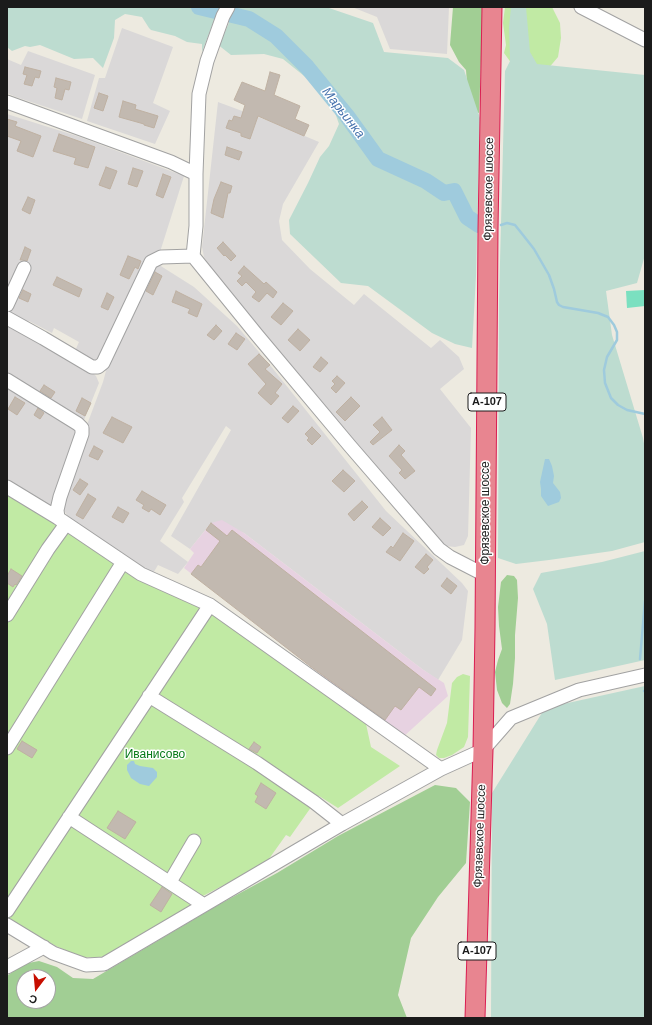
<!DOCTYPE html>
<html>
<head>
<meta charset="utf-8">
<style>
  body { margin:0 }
  #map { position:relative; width:652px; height:1025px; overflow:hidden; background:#edeae0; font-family:Helvetica,sans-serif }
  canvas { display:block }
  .frame { position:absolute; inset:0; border:8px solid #1b1b1b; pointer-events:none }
  .north { position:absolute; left:16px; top:969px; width:40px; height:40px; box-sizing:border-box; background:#fff; border:1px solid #a4a4a4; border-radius:50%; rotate:196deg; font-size:11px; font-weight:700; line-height:16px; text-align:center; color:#1b1b1b }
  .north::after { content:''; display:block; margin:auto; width:14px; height:18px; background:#c70e00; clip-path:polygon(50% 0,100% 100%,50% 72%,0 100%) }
</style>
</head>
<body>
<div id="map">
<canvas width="652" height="1025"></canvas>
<div class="frame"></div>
<div class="north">С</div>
</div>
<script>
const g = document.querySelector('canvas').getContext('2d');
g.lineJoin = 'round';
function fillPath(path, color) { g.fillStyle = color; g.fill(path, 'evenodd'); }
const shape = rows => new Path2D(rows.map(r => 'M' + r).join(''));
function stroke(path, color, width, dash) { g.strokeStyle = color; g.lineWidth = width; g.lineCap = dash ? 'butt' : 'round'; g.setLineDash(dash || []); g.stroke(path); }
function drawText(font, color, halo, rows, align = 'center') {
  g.font = font + ' Helvetica,sans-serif'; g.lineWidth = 3; g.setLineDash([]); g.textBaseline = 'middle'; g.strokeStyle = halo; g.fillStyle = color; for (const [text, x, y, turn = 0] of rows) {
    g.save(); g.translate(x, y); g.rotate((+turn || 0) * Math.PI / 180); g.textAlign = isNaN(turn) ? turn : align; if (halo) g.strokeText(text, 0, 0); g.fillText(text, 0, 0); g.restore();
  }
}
fillPath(shape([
  [352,7,449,7,447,54,390,49,377,17],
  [122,28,173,47,153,103,170,111,155,144,87,121,99,78,105,78],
  [28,51,95,75,82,119,16,97,7,93,7,59,21,65],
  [218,102,269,121,319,142,283,204,279,221,282,240,310,269,354,305,364,294,431,348,440,340,459,357,464,369,440,389,471,428,468,536,464,545,455,547,446,546,438,541,214,274,204,257,202,247],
  [7,114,80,137,184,176,160,252,101,359,97,358,93,364,74,353,79,342,54,328,52,333,29,321,27,324,7,313],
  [156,263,194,287,237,326,270,365,386,511,462,583,468,591,462,640,438,680,422,669,244,533,211,523,190,549,171,536,231,430,226,426,182,498,184,502,160,541,188,562,178,574,158,565,152,575,72,522,63,509,62,504,86,432,88,422,103,382,106,371,104,370],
  [7,324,88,369,96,376,99,383,84,420,80,420,7,374],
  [7,386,78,430,66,466,50,507,7,481]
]), '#dad8d8');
fillPath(shape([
  [222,520,244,533,422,669,444,683,448,696,402,738,184,568,194,553,190,549,211,523]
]), '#e7d2e1');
fillPath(shape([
  [505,7,552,7,560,23,561,38,558,57,542,76,517,71,504,53,506,45,503,23],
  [7,494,95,549,117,565,163,591,209,612,223,621,366,724,371,747,400,766,338,808,319,796,290,837,286,835,266,863,201,897,192,907,111,954,97,958,81,957,56,946,7,920],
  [463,674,470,676,468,737,464,747,452,755,444,758,439,758,436,755,437,750,447,723,452,683,457,677]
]), '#c1eaa4');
fillPath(shape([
  [453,7,483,7,479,113,469,110,466,70,459,62,450,45],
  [507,575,514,576,517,580,518,598,515,635,515,658,513,684,510,704,507,708,502,703,497,690,495,672,498,660,502,649,499,626,498,607,501,582],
  [435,785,456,788,470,802,466,863,438,897,411,938,398,995,407,1018,7,1018,7,976,23,964,39,961,57,967,73,978,93,979,218,905,277,873,338,836],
  [24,977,48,977,48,1001,24,1001]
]), '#a1ce94');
fillPath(shape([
  [7,7,219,7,202,52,202,44,187,42,175,36,151,30,149,28,142,17,125,14,115,20,114,38,103,68,93,58,74,59,40,45,30,47,25,46,12,51,7,47],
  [236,7,323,7,329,8,373,23,384,52,448,58,464,70,480,118,476,276,472,348,455,344,432,333,368,286,341,283,290,234,289,220,308,183,320,157,329,146,339,124,329,96,283,59,264,54,231,55,217,44,224,34],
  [511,7,526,7,530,52,537,64,645,75,645,255,637,283,606,291,612,335,643,438,645,449,645,542,612,551,549,560,516,564,498,558,499,300,505,71,510,61,509,27],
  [645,551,645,660,555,680,547,624,533,589,541,573,602,562],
  [645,686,645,1018,491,1018,492,793,545,708]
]), '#bddcd0');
fillPath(shape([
  [645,290,645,306,627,308,626,291]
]), '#7be0c0');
fillPath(shape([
  [545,459,549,459,552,466,554,476,553,483,560,492,561,498,559,502,548,506,541,496,541,489,540,482],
  [131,761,134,761,135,764,140,766,153,768,157,772,157,777,149,786,140,784,131,778,127,770,127,765]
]), '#9fcbdd');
stroke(shape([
  [501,225,507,223,515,225,523,235,534,249,549,275,554,289,557,302,559,305,563,307,598,313,608,317,614,325,617,332,617,340,607,357,604,370,605,383,611,398,618,405,627,410,645,414],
  [640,659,645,601],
  [644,691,645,691]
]), '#9fcbdd', 2.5);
stroke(shape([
  [199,7,249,19,276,36,307,67,347,116,378,159,426,181,444,193,454,191,467,217,479,225]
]), '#9fcbdd', 16);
const building = shape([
  [25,67,41,71,39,78,35,77,32,86,24,84,27,75,23,74,25,67],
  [270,72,280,75,274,95,300,106,295,119,309,125,304,136,258,116,250,139,241,136,241,133,226,128,229,120,232,121,234,116,241,118,245,105,234,100,242,82,265,91,270,72],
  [56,78,71,82,69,90,65,89,62,100,55,98,57,88,54,87,56,78],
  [99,93,108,96,103,111,94,108,99,93],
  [123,101,136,105,135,109,158,116,154,128,144,125,144,124,119,117,123,101],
  [7,119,17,122,15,126,41,136,33,157,17,151,21,141,7,136,7,119],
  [59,134,95,147,88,168,74,164,76,158,53,151,59,134],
  [227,147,242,152,239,160,225,155,227,147],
  [106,167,117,171,110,189,99,185,106,167],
  [133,168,143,171,137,187,128,184,133,168],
  [163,174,171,177,163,198,156,195,163,174],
  [221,182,232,186,230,193,228,193,223,218,211,213,214,199,221,182],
  [28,197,35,200,30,214,22,210,28,197],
  [223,242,236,256,231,261,225,255,224,256,217,248,223,242],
  [25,247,31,250,27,261,22,260,20,260,25,247],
  [128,256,141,261,138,269,135,267,129,279,120,275,128,256],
  [244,266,264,284,266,282,277,292,273,298,267,293,259,302,252,297,256,292,246,282,242,286,237,281,242,276,238,273,244,266],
  [155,272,162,276,153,295,146,291,155,272],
  [57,277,82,289,79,297,53,285,57,277],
  [23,290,31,294,28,302,19,298,23,290],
  [176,291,202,304,197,317,188,313,190,309,172,302,176,291],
  [107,293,114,297,108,310,101,307,107,293],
  [283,303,293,311,281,325,271,317,283,303],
  [216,325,222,331,214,340,207,335,216,325],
  [298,329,310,340,300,351,288,340,298,329],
  [236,333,245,339,237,350,228,344,236,333],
  [259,354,270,365,265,369,282,384,275,393,279,396,271,405,258,393,266,384,248,364,259,354],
  [321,357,328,363,320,372,313,367,321,357],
  [337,376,345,383,336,393,331,388,335,384,332,381,337,376],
  [44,385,55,392,51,398,40,391,44,385],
  [15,397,25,403,17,415,8,409,15,397],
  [351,397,360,406,345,421,336,412,351,397],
  [82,398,91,403,85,416,76,411,82,398],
  [293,406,299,411,288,423,282,418,293,406],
  [38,408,44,413,40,419,34,415,38,408],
  [112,417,132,427,123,443,103,433,112,417],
  [382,417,392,430,373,445,370,442,380,432,373,425,382,417],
  [312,427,321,436,312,445,307,440,309,438,305,434,312,427],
  [399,445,405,451,401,455,415,471,405,479,399,473,402,470,389,456,399,445],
  [94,446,103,451,98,460,89,456,94,446],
  [343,470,355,481,344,492,332,481,343,470],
  [80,479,88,484,80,495,73,490,80,479],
  [142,491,166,505,160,515,151,509,149,512,142,508,144,505,136,500,142,491],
  [88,494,96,499,83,519,76,515,88,494],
  [362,501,368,507,354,521,348,514,362,501],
  [118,507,129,513,123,523,112,517,118,507],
  [380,518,391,528,383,536,372,527,380,518],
  [211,523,227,536,232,530,436,689,431,696,419,687,401,710,395,706,385,720,310,666,191,574,198,565,201,567,220,541,206,530,211,523],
  [403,533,414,541,400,561,386,552,391,546,393,548,403,533],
  [426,554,433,560,427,567,429,569,424,574,415,567,426,554],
  [11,569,22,576,16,585,15,584,13,587,7,583,7,576,11,569],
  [447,578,457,586,451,594,441,586,447,578],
  [22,741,37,750,32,758,17,749,22,741],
  [254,742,261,747,257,753,249,749,254,742],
  [261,783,276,793,266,809,255,802,258,796,255,794,261,783],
  [118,811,136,822,125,839,107,828,118,811],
  [162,887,172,894,161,912,150,905,162,887]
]);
fillPath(building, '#c2b9b0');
stroke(building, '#bfb1a2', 1);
const minor = shape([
  [581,7,645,40],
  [7,102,171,162,196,174,199,94,207,61,223,16,228,7],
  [196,174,196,226,193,256,257,335,350,446,439,549,450,557,485,575],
  [7,305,24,268],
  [7,318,43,338,92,367,98,367,103,363,151,262,161,257,193,256],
  [7,380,78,424,82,428,82,434,60,497,57,510,58,518],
  [7,487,58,518,141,574,210,605,441,769],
  [7,615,48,549,66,524],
  [149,696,257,763,314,802,342,824],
  [7,748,123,562],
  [69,817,204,905],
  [170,882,194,841],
  [7,911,210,605],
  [7,925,53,953,86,965,104,964,342,824,441,769,483,750,511,718,579,690,645,675],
  [7,967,44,947]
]);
const highway = shape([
  [475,1018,483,750,485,628,488,229,492,7]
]);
stroke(minor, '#a2a2a2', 15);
stroke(highway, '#da1e52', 21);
stroke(minor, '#fff', 13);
stroke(highway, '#e88590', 19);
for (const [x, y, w] of [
  [487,402,38],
  [477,951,38]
]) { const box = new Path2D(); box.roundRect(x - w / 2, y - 9, w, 18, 3); g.fillStyle = '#fff'; g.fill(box); stroke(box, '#1b1b1b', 1); }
drawText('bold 11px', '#1b1b1b', null, [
  ["А-107",487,402],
  ["А-107",477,951]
]);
drawText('12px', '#1b1b1b', '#fff', [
  ["Фрязевское шоссе",489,189,-89],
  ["Фрязевское шоссе",486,513,-90],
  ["Фрязевское шоссе",480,836,-88]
]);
drawText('12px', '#087b1a', '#fff', [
  ["Иванисово",155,755]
]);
drawText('italic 13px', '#4672ad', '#fff', [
  ["Марьинка",343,113,52]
]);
</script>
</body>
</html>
